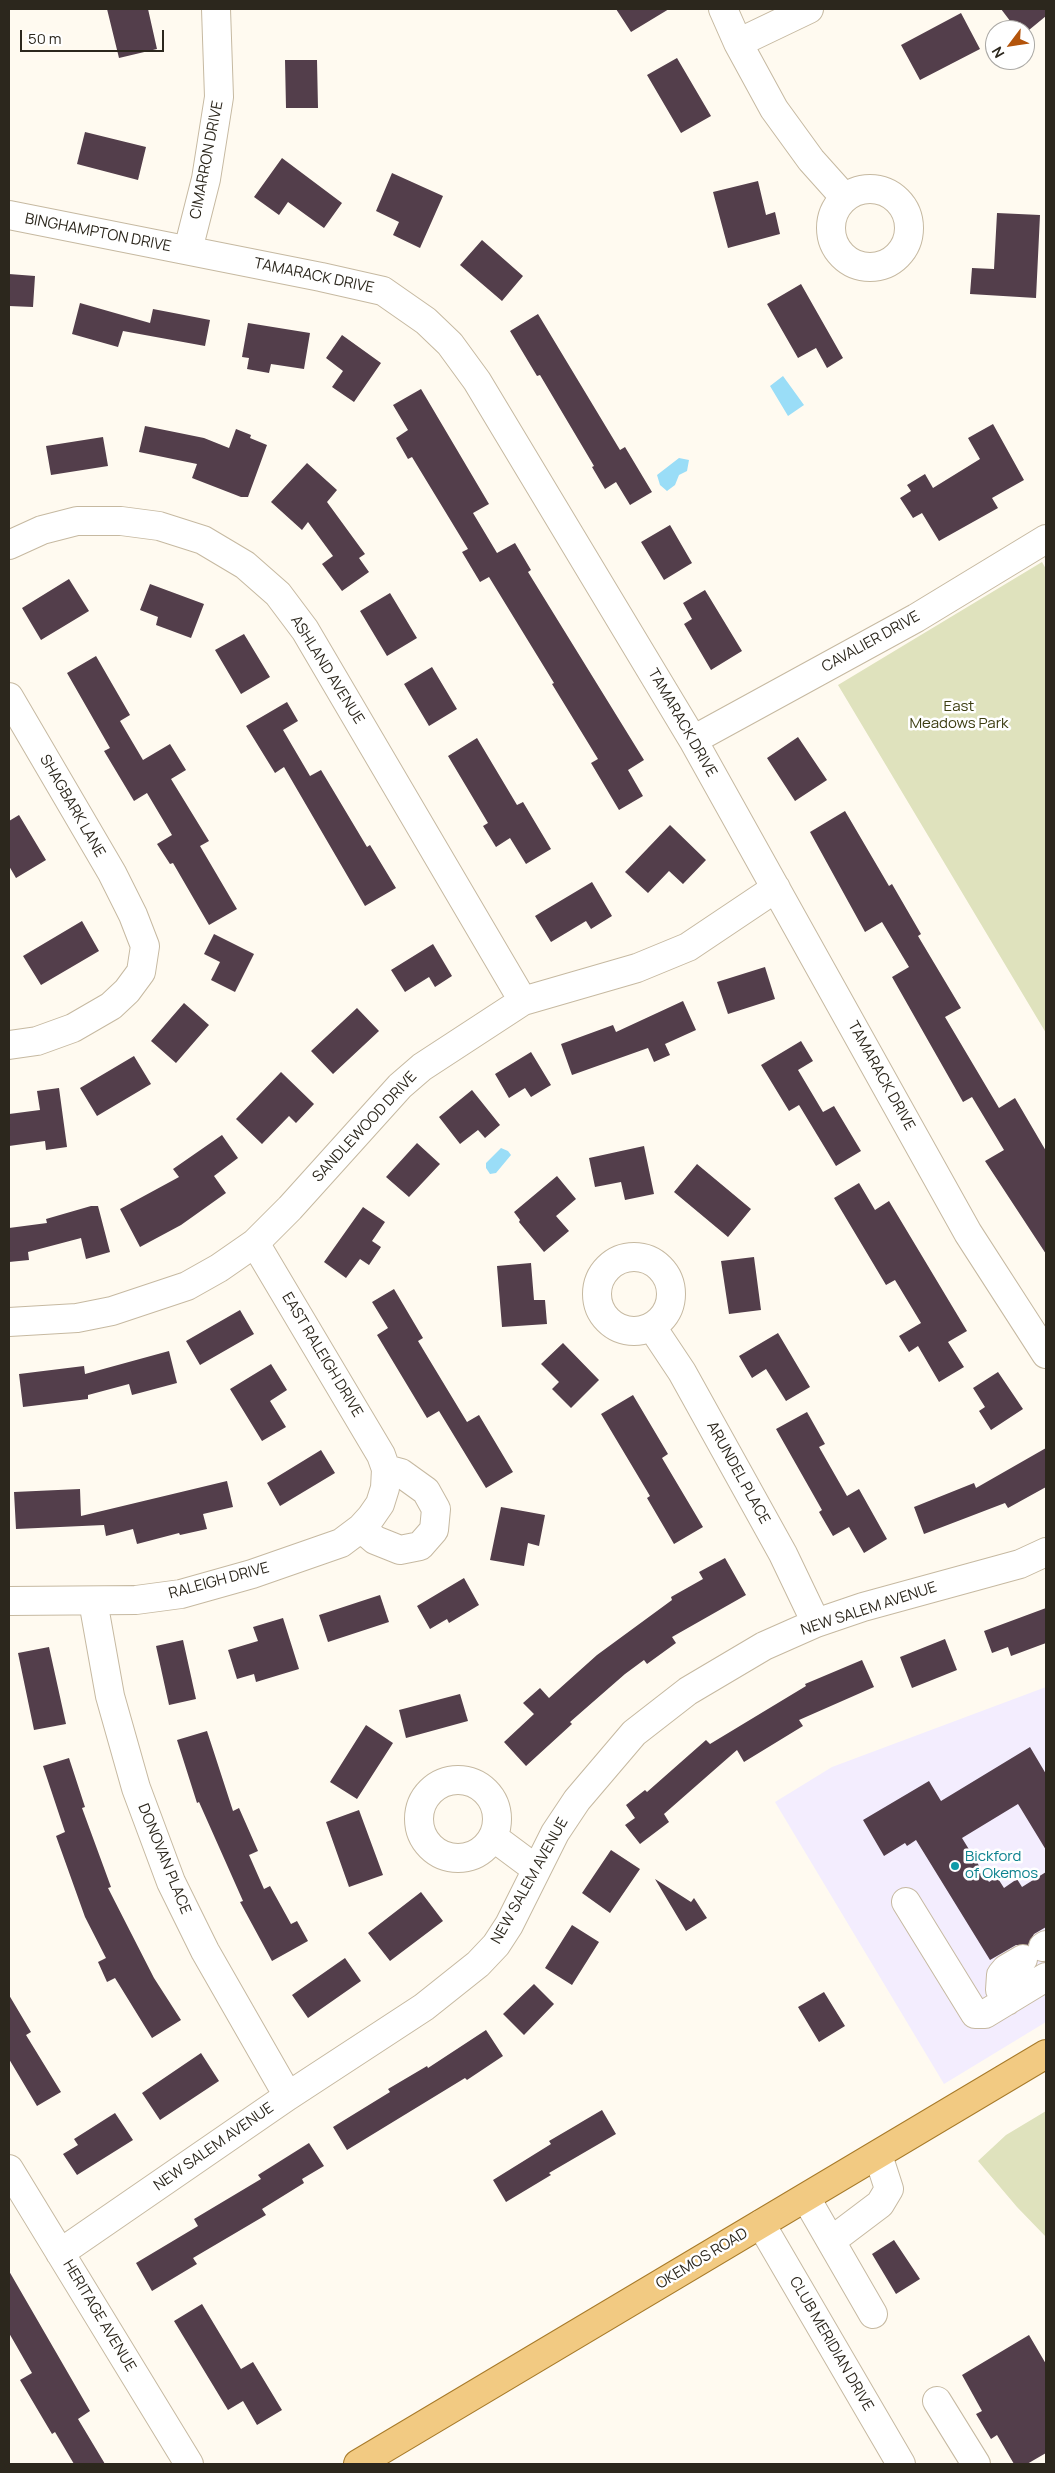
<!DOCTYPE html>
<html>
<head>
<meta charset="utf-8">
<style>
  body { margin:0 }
  #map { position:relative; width:1055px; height:2473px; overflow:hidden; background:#fffaf0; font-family:Manrope,sans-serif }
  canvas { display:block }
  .frame { position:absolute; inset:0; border:10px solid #2c271d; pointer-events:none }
  .north { position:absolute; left:985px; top:20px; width:50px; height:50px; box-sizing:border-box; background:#fff; border:1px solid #aba9a5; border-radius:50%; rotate:239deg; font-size:14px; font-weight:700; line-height:20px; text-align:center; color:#2c271d }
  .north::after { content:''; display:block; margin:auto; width:18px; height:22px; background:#b3540b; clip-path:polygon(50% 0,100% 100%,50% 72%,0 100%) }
  .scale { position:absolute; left:20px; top:30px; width:144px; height:22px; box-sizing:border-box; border:2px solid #2c271d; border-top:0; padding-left:6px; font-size:15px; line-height:18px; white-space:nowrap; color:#2c271d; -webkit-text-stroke:4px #fff; paint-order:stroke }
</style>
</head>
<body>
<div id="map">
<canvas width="1055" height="2473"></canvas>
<div class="frame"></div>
<div class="north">N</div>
<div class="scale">50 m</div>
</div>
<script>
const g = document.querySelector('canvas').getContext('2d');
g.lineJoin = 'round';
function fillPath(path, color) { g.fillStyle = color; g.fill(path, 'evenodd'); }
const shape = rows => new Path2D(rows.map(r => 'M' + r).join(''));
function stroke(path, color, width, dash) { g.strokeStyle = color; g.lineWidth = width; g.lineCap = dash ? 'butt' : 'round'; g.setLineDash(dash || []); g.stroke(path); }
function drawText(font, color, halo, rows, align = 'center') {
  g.font = font + ' Manrope,sans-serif'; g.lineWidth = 5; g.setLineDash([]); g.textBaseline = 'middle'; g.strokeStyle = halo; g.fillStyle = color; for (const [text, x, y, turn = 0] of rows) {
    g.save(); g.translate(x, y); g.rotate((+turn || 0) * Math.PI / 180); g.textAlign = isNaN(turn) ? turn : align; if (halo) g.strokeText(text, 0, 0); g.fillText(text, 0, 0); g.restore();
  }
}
fillPath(shape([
  [1046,1687,1046,2022,944,2084,775,1802,832,1767]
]), '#f3edfe');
fillPath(shape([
  [1042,562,1046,569,1046,1033,838,685],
  [1046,2111,1046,2237,1017,2207,978,2161,1006,2135]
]), '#dfe2bd');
fillPath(shape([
  [783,376,804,405,788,416,770,386],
  [679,458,689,460,687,471,679,475,675,485,667,491,660,485,657,475],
  [501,1148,508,1151,511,1155,496,1173,490,1174,486,1168,486,1163]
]), '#9addf7');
fillPath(shape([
  [107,9,148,9,157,49,119,58],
  [616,9,669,9,631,32],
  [1001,9,1046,9,1046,16,1029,30,1017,30],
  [961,13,980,49,920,80,901,45],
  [677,58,711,116,681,133,647,75],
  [285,60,317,60,318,108,286,108],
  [85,132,146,147,138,180,77,164],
  [282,158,342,203,324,228,288,202,279,215,254,197],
  [392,173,443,196,420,248,393,235,399,222,376,211],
  [758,181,766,215,775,212,780,234,728,248,713,192],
  [997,213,1040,215,1036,298,970,294,972,268,994,269],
  [482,240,523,276,502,301,460,265],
  [9,274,35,276,33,307,9,306],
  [801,284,843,358,827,368,816,348,798,358,767,304],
  [80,303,150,323,153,309,210,320,205,346,123,331,118,347,72,334],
  [538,314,620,450,625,447,652,492,630,505,616,482,605,489,592,467,594,466,540,375,537,376,510,331],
  [248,323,310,333,304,369,271,364,269,373,247,369,249,358,242,357],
  [342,335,381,363,354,402,332,387,343,371,326,358],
  [421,389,489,504,473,513,497,553,515,543,531,570,528,572,644,760,628,770,643,796,619,810,591,763,598,759,552,684,554,683,489,577,480,582,462,552,468,549,412,457,408,459,396,438,408,430,393,405],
  [993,424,1024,480,992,498,998,508,939,541,922,513,913,518,900,498,911,491,907,485,925,474,933,488,980,459,968,438],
  [145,426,204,438,229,448,236,429,251,435,250,438,267,445,248,497,241,497,192,478,197,464,139,452],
  [103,437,108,466,51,475,46,446],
  [307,463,337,490,327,502,365,554,359,558,369,572,342,591,322,564,333,556,308,522,302,530,271,502],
  [670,525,692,563,664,580,641,542],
  [69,579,89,611,41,640,22,608],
  [150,584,204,604,191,638,156,625,158,617,140,610],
  [705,590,742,651,711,670,684,624,692,619,683,603],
  [390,593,417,638,387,656,360,611],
  [244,634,270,677,241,694,215,650],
  [96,656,130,715,120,721,143,760,170,744,186,770,171,779,209,841,200,846,237,909,209,925,173,863,170,864,157,844,172,835,147,793,134,801,104,751,110,748,67,673],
  [432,667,457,709,429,726,404,684],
  [287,702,298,721,283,730,310,776,321,770,367,847,370,845,396,888,365,906,284,767,275,773,246,726],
  [798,737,827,780,795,801,767,758],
  [477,738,517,805,523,802,551,849,526,864,510,838,496,847,483,826,488,823,448,756],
  [845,811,889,886,892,884,921,934,918,936,961,1008,945,1017,999,1108,1015,1098,1046,1151,1046,1254,985,1161,1004,1150,972,1097,963,1102,892,977,909,967,882,922,865,932,810,832],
  [19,815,46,860,16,878,9,866,9,821],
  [670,825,706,860,683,884,669,871,648,893,625,872],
  [592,882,612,916,591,929,586,921,551,942,535,916],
  [82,921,99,951,41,985,23,956],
  [214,934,254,954,235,992,211,980,220,962,204,954],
  [433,944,452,976,435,987,429,977,405,992,391,970],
  [765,967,775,999,728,1014,717,982],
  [683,1001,696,1030,665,1044,670,1055,654,1062,648,1048,572,1075,561,1044,613,1025,616,1032],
  [184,1003,209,1025,176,1063,151,1041],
  [357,1008,379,1031,333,1074,311,1051],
  [801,1041,813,1061,798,1070,823,1112,834,1106,861,1151,836,1166,799,1105,789,1111,761,1065],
  [531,1052,551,1085,531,1097,525,1088,509,1098,495,1074],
  [134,1056,151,1084,97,1116,80,1088],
  [281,1072,314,1104,296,1123,289,1116,262,1144,236,1119],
  [59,1088,67,1147,46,1150,45,1141,9,1146,9,1114,40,1110,37,1091],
  [472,1090,500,1125,485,1138,478,1130,460,1144,439,1117],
  [222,1135,238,1158,214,1176,226,1193,181,1225,140,1247,120,1209,179,1177,173,1169],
  [417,1143,440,1164,409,1197,386,1177],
  [644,1146,654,1194,625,1200,621,1182,595,1187,589,1158],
  [697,1164,751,1209,728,1237,674,1192],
  [557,1176,576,1199,556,1216,569,1231,544,1252,519,1222,520,1220,514,1212],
  [859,1183,875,1210,889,1201,967,1331,948,1342,964,1367,939,1382,918,1346,909,1352,899,1336,921,1323,895,1280,886,1285,834,1198],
  [91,1206,98,1206,110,1252,86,1259,81,1238,28,1252,29,1260,9,1262,9,1228,47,1223,46,1219],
  [363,1207,385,1222,372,1241,381,1247,369,1265,360,1259,346,1278,324,1262],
  [754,1257,761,1310,729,1314,721,1261],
  [531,1263,534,1300,545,1300,547,1324,502,1327,497,1266],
  [394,1289,423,1338,418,1341,467,1422,479,1415,513,1472,486,1488,439,1411,427,1418,377,1335,388,1328,372,1302],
  [240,1310,254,1334,200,1365,186,1341],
  [778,1333,810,1387,786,1401,766,1369,752,1378,739,1356],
  [563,1343,599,1380,571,1408,552,1389,559,1382,541,1364],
  [169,1351,177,1383,132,1395,129,1384,88,1395,88,1399,23,1407,19,1374,84,1366,85,1374],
  [271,1364,287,1390,270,1401,286,1427,262,1441,230,1389],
  [998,1372,1023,1409,991,1430,979,1411,985,1407,973,1388],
  [633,1395,668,1454,662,1458,703,1527,674,1544,647,1498,650,1496,601,1414],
  [807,1412,825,1444,819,1447,847,1496,859,1489,887,1539,864,1553,849,1527,833,1536,819,1512,822,1510,776,1429],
  [1046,1448,1046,1487,1008,1508,1005,1503,924,1534,914,1507,974,1483,976,1488],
  [321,1450,335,1473,280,1506,267,1483],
  [227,1481,233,1507,203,1514,207,1529,180,1535,179,1533,137,1544,133,1529,106,1536,104,1525,16,1529,14,1492,80,1489,81,1516],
  [501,1507,545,1515,539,1546,528,1543,524,1566,490,1560],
  [725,1558,746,1595,672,1637,676,1643,647,1664,644,1660,625,1674,570,1722,572,1724,526,1766,504,1742,534,1714,523,1703,540,1688,549,1698,597,1655,672,1600,671,1597,703,1579,699,1572],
  [464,1578,479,1605,449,1623,447,1619,430,1629,417,1606],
  [380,1595,389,1622,328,1642,319,1615],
  [1046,1608,1046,1643,1011,1656,1008,1647,992,1653,984,1631],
  [283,1618,299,1669,256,1682,254,1674,237,1679,228,1650,258,1641,253,1627],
  [945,1639,957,1670,912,1688,900,1657],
  [183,1640,196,1699,169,1705,156,1646],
  [49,1647,66,1724,34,1730,18,1653],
  [862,1660,874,1687,799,1720,803,1726,744,1762,737,1750,664,1814,669,1822,640,1844,625,1825,635,1818,626,1805,645,1790,647,1792,706,1740,710,1744,806,1686,805,1684],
  [460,1694,468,1721,406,1738,399,1710],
  [366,1725,393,1743,357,1799,330,1782],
  [207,1731,233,1811,239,1808,258,1851,249,1855,264,1889,270,1886,291,1924,297,1921,308,1941,272,1961,240,1902,243,1901,199,1802,197,1803,177,1740],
  [1030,1747,1046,1774,1046,1850,1018,1804,962,1838,989,1882,997,1877,1004,1888,1017,1879,1022,1887,1046,1872,1046,1927,1034,1934,1028,1945,1016,1945,990,1960,916,1840,907,1846,905,1843,884,1856,863,1820,929,1781,941,1801],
  [69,1758,85,1807,82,1808,111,1887,108,1888,154,1978,181,2020,152,2038,115,1978,107,1982,98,1962,106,1958,85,1917,56,1836,65,1832,43,1766],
  [359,1810,383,1875,349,1887,326,1822],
  [611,1850,640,1869,610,1913,582,1893],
  [655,1879,691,1902,694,1898,707,1918,686,1931],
  [421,1892,443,1921,390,1961,368,1933],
  [572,1925,599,1942,572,1985,545,1968],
  [345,1958,361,1981,308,2018,292,1995],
  [534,1984,554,2004,524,2035,503,2014],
  [824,1992,845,2026,819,2042,798,2007],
  [9,1995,31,2032,26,2035,61,2092,37,2106,9,2059],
  [486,2030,503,2056,467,2080,465,2078,347,2150,333,2127,390,2092,388,2089,427,2066,428,2068],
  [201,2053,219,2081,160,2120,142,2093],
  [602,2110,616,2134,549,2173,551,2175,506,2202,493,2180,551,2144,549,2141],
  [115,2113,133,2140,77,2175,63,2154,78,2145,74,2139],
  [309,2143,324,2166,302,2179,304,2183,262,2209,266,2215,193,2258,197,2264,152,2291,136,2263,198,2226,194,2219,261,2179,258,2175],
  [894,2240,920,2279,896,2294,872,2254],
  [9,2271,90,2411,78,2419,105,2464,74,2464,55,2432,52,2434,20,2380,32,2373,9,2333],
  [202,2304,241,2369,253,2362,282,2410,257,2425,243,2401,228,2410,174,2321],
  [1029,2335,1046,2364,1046,2453,1027,2464,1014,2464,997,2435,991,2439,976,2414,982,2411,962,2375]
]), '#533e4b');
const minor = shape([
  [723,9,738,43,774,109,811,160,845,198],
  [738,43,809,9],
  '831 228a39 39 0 1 1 78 0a39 39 0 1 1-78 0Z',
  [9,215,321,277,383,291,426,321,450,344,477,381,693,740,968,1233,1046,1354],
  [188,250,206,179,219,97,216,9],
  [9,545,42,530,77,521,121,521,159,526,203,540,245,565,278,594,305,630,523,1001],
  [9,697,112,873,133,915,145,946,141,972,127,991,111,1006,73,1028,37,1041,9,1045],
  [693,740,916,618,1046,539],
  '597 1294a37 37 0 1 1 74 0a37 37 0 1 1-74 0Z',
  [9,1322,77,1318,112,1311,187,1286,219,1268,255,1243,290,1208,400,1086,422,1067,523,1001,637,968,688,947,776,888],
  [652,1327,682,1372,783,1554,816,1623],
  [361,1528,375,1540,400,1550,420,1546,434,1530,436,1509,426,1491,401,1473,386,1469],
  [9,1601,136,1600,181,1594,252,1574,341,1543,361,1528,371,1517,380,1504,385,1488,386,1469,381,1455,255,1243],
  [93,1601,110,1696,136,1788,171,1882,205,1951,288,2096],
  '419 1819a39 39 0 1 1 78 0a39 39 0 1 1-78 0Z',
  [493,1837,536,1869],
  [906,1902,975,2014,985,2014,1046,1977],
  [1043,1947,1046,1945],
  [1007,2001,1000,1990,1001,1975,1006,1969,1023,1959],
  [9,2169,189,2464],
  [806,2198,873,2314],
  [761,2224,901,2464],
  [831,2241,880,2204,889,2189,878,2155],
  [60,2253,288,2096,424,2007,478,1964,496,1945,509,1925,555,1833,577,1800,634,1733,688,1691,764,1646,816,1623,863,1607,1020,1564,1046,1552],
  [937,2401,976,2464]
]);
const major = shape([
  [358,2464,1046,2054]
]);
stroke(minor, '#c6b9a1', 30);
stroke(major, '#a77a29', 30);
stroke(minor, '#fff', 28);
stroke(major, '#f2ca82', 28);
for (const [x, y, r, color] of [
  [955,1866,5,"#0f9aa8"]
]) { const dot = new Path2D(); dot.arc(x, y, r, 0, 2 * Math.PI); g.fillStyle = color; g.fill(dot); stroke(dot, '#fff', 2); }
drawText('15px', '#2c271d', '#fff', [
  ["CIMARRON DRIVE",207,160,-79],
  ["BINGHAMPTON DRIVE",98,233,11],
  ["TAMARACK DRIVE",314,276,12],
  ["CAVALIER DRIVE",871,642,-29],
  ["ASHLAND AVENUE",327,670,58],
  ["TAMARACK DRIVE",682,723,60],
  ["SHAGBARK LANE",72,806,60],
  ["TAMARACK DRIVE",881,1076,61],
  ["SANDLEWOOD DRIVE",365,1127,-47],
  ["EAST RALEIGH DRIVE",322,1355,59],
  ["ARUNDEL PLACE",738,1473,61],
  ["RALEIGH DRIVE",219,1581,-15],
  ["NEW SALEM AVENUE",869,1609,-18],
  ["DONOVAN PLACE",164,1859,68],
  ["NEW SALEM AVENUE",530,1881,-61],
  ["NEW SALEM AVENUE",214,2147,-35],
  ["OKEMOS ROAD",702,2259,-31],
  ["HERITAGE AVENUE",99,2316,59],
  ["CLUB MERIDIAN DRIVE",831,2344,60]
]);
drawText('15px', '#3c3d11', '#fff', [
  ["East",959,707],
  ["Meadows Park",959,724]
]);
drawText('15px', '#0d838f', '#fff', [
  ["Bickford",965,1857],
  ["of Okemos",965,1874]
], 'left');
</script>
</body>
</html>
